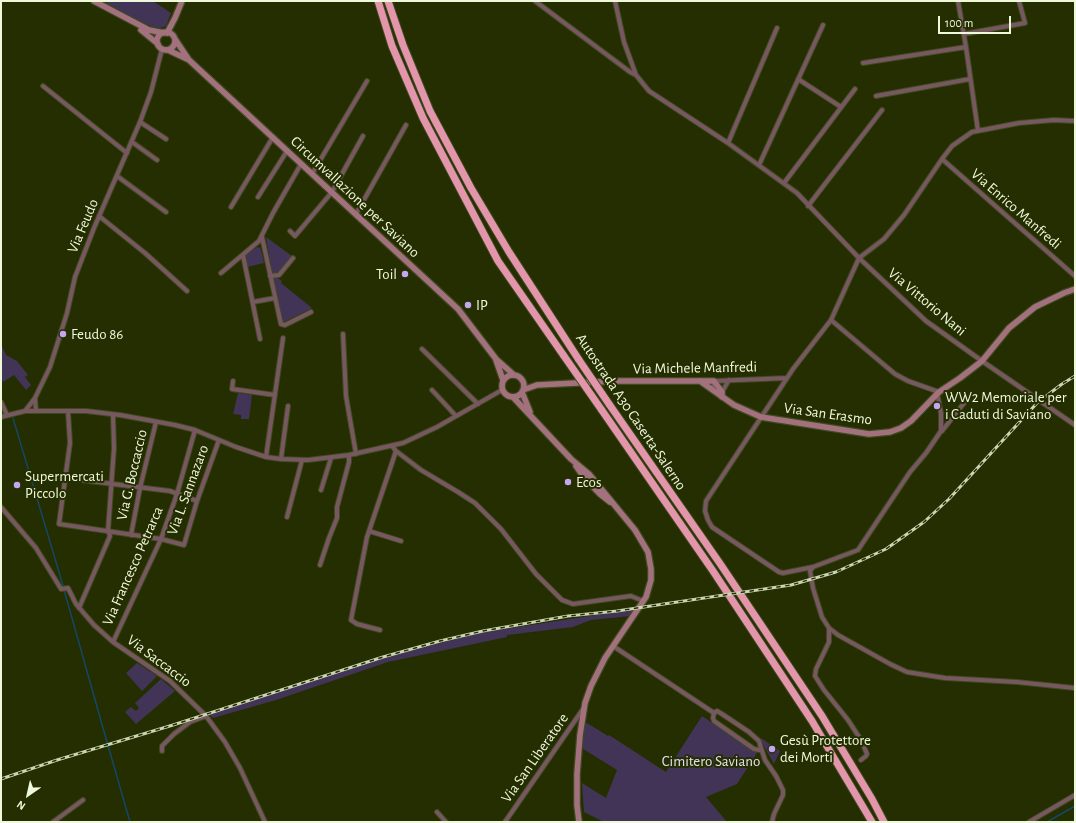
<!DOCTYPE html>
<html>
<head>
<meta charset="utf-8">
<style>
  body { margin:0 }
  #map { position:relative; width:1076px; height:823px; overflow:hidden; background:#242e01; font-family:"Alegreya Sans",sans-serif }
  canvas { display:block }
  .frame { position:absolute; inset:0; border:2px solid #eef8da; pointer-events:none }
  .north { position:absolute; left:8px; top:775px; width:40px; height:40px; -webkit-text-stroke:3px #242e01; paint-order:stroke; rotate:214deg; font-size:11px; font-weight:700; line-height:16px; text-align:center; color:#eef8da }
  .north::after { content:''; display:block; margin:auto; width:14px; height:18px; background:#eef8da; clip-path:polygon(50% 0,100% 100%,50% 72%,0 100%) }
  .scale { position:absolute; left:938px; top:16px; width:73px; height:18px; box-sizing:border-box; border:2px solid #eef8da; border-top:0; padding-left:5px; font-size:12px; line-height:14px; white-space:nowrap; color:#eef8da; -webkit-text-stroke:3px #242e01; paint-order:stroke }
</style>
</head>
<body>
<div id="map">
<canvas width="1076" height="823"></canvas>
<div class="frame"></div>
<div class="north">N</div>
<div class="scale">100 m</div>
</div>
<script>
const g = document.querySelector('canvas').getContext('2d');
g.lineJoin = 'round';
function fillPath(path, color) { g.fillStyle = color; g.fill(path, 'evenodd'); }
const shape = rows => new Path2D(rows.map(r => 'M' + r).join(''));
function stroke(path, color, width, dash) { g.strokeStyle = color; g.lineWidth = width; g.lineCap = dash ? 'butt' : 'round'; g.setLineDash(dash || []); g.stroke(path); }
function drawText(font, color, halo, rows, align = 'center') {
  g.font = font + ' "Alegreya Sans",sans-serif'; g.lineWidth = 4; g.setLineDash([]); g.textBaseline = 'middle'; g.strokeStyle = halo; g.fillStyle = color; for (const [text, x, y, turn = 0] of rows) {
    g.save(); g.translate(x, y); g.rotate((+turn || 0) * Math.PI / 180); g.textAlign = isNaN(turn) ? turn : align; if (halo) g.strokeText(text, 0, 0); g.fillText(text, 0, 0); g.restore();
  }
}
fillPath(shape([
  [107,1,153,1,171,13,166,26,160,28,153,27,140,22,106,3],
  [266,237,292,256,278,273,272,273],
  [257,247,260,248,261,250,264,263,247,267,246,255],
  [273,277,276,277,282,281,281,283,312,308,282,323],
  [1,344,6,355,17,361,28,375,25,377,31,385,26,390,14,375,3,382,1,377],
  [238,393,252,395,249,419,241,419,241,415,233,414],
  [635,609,630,616,591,620,573,627,507,635,507,637,388,662,276,700,213,718,209,714,353,667,435,644,485,632],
  [137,663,157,676,142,691,126,673],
  [161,679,175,691,136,724,125,712,131,707,136,711,139,708,135,703],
  [702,716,757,753,737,784,706,797,727,822,601,822,602,821,584,812,582,783,606,798,617,770,580,747,584,724,587,723,608,736,609,735,666,772],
  [761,738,780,751,774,764,761,741]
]), '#423457');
stroke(shape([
  [13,418,59,572,103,728,130,822],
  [1047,822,1075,806]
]), '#144768', 1.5);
const street = shape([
  [535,1,630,72,636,75],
  [615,1,624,42,636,75,649,91,728,143,797,193,859,258,926,321,982,361,1075,425],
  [958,1,966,47,978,131],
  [964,34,1025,23,1019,1],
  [863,63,966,47],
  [798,79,841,107],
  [43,86,127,153],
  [876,96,970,79],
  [140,122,166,139],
  [132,142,157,160],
  [728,143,777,28],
  [942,159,1075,276],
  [759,165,823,25],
  [312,174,367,81],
  [117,176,166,212],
  [784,183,855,89],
  [258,197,287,151],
  [808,206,882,110],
  [231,207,273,137],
  [356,214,406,125],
  [99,216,145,253,187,291],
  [290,231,295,236,332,192,363,136],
  [262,237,281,324,285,325,311,312],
  [243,255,260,339],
  [221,273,259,241,273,213,301,164],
  [270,276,279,275,293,258],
  [253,302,275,298],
  [831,320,895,374,908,381,939,392],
  [343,334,346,396,356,454],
  [422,349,478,404],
  [233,381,232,389,275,395],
  [432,390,456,416],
  [713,390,714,381,787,378],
  [722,392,729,380],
  [937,393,941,413,941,431,926,453,910,472,858,550,813,567,810,571,813,588,822,617,829,628,838,635,890,664,907,672,945,678,1017,682,1075,688],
  [35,398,36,411],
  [1,402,7,415],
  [25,411,35,398,50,367,67,313,75,277,94,228,140,122,151,92,162,49],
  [68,411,70,443,59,524,161,539,184,545,197,501,219,440],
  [1,417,25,411,86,411,120,415,175,425,195,430,236,447,266,457,281,459,308,460,349,455,403,443,437,427,502,390],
  [942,431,968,398],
  [392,446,396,451,421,470,458,492,475,503,501,529,536,574,562,600,573,604,631,596,643,601],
  [266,457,283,338],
  [281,459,288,406],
  [65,478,170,491,197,501],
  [321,490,331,458],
  [1,507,36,548,61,589,68,588,76,604,94,625,113,642,170,681,206,716,225,742,240,768,265,822],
  [287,517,302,460],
  [369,531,401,541],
  [131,535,140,488,156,422],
  [320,565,329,538,337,518,337,507,349,462,349,455],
  [813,567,783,573,779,572,712,527,708,520,705,511,706,501,793,369,831,320,859,258,884,239,904,215,942,159,952,146,972,132,1019,123,1054,120,1075,121],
  [79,608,110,536,108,531,114,448,113,415],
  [829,628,829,642,816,669,815,676,824,690,848,720,861,740,867,754,866,756,861,760],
  [380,630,357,624,351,620,367,537,396,451],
  [113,642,161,539,177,494,195,430],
  [613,646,714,713,713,718,714,721,754,749,759,750,761,748,765,760,776,776,783,790,783,795,774,814,772,822],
  [714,713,717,711,722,714,749,732,759,741,761,748],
  [162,751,162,746,174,734,190,722,206,716],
  [437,812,446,822],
  [53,822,83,800],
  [505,822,583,709],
  [1029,822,1075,795]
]);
const secondary = shape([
  [94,1,149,30,164,33],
  [141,30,158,44],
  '157 41a9 9 0 1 1 18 0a9 9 0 1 1-18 0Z',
  [167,33,175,18,182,1],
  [175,39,189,60,458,309,496,359,514,375],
  [168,50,187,59],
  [496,360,503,380],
  '502 386a11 11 0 1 1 22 0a11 11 0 1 1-22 0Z',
  [700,381,734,405,761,417,869,434,890,432,901,428,911,421,939,392,960,378,982,361,1009,328,1035,307,1064,293,1075,289],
  [523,390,537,385,616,381,714,381,722,392,722,397],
  [522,392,530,412],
  [513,397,571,459,589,474,635,530,648,552,651,569,651,580,646,597,605,658,591,686,585,703,580,735,577,774,577,805,579,822],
  [576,466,583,476,600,494,610,502]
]);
const highway = shape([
  [378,1,392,46,423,118,498,261,564,356],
  [388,1,403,45,430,111,471,188,509,252,579,360],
  [609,404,721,565,822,716,872,799,884,822],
  [601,409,713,571,812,721,872,822]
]);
stroke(street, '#404a1f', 6);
stroke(secondary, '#404a1f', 8);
stroke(highway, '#404a1f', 9);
stroke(street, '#775860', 4);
stroke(secondary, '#a3717e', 5.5);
stroke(highway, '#e396ab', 7);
const rail = shape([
  [1,779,57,760,173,725,383,657,440,641,483,631,568,616,617,611,791,585,836,572,886,549,924,522,949,499,1037,403,1062,384,1075,376]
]);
stroke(rail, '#cbd5b4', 3);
stroke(rail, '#242e01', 1.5, [4.5]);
const highwayBridge = shape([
  [564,356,601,409],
  [579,360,609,404]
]);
stroke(highwayBridge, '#404a1f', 9, []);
stroke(highwayBridge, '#e396ab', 7);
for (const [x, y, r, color] of [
  [405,274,4,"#c4a7f1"],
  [468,305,4,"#c4a7f1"],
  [63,334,4,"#c4a7f1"],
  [937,406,4,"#c4a7f1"],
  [568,482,4,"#c4a7f1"],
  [17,485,4,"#c4a7f1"],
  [772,749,4,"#c4a7f1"]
]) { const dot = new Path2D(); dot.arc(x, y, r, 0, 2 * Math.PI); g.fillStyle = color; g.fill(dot); stroke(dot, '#242e01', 1.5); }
drawText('15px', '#eef8da', '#242e01', [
  ["Circumvallazione per Saviano",355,197,43],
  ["Via Enrico Manfredi",1016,209,41],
  ["Via Feudo",83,226,-67],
  ["Via Vittorio Nani",927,302,40],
  ["Via Michele Manfredi",695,368,-1],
  ["Autostrada A30 Caserta-Salerno",631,412,56],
  ["Via San Erasmo",828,414,8],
  ["Via G. Boccaccio",132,475,-77],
  ["Via L. Sannazaro",188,490,-70],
  ["Via Francesco Petrarca",133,566,-66],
  ["Via Saccaccio",159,661,37],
  ["Via San Liberatore",535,758,-55]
]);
drawText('15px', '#eef8da', '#242e01', [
  ["Toil",397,274,"right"],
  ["IP",476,305],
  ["Feudo 86",71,334],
  ["WW2 Memoriale per",945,397],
  ["i Caduti di Saviano",945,414],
  ["Supermercati",25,476],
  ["Piccolo",25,493],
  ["Ecos",576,482],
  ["Gesù Protettore",780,740],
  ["dei Morti",780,757]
], 'left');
drawText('15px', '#e6e0f2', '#242e01', [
  ["Cimitero Saviano",711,761]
]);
</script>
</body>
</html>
